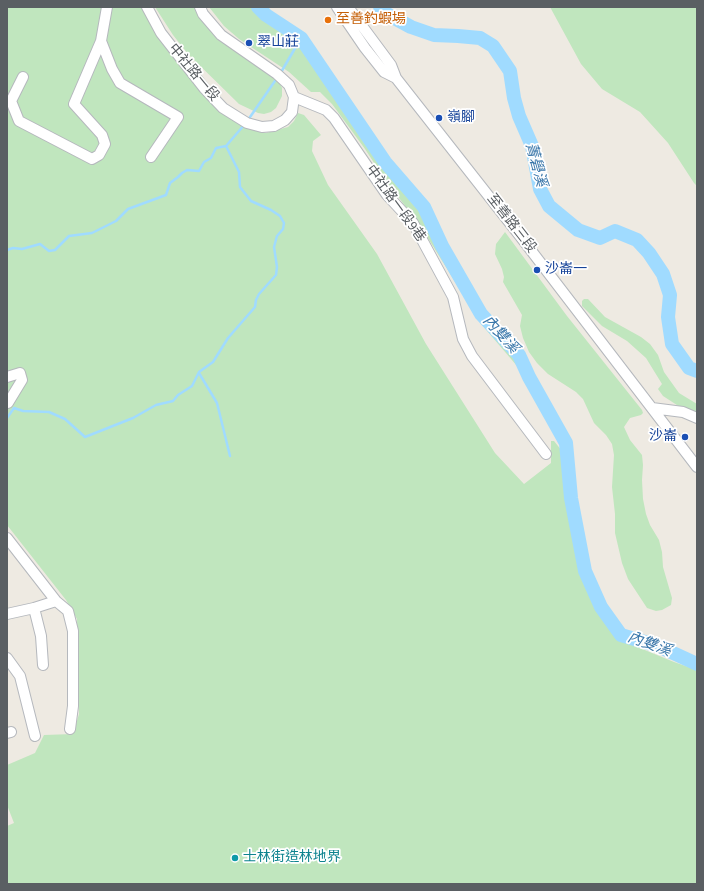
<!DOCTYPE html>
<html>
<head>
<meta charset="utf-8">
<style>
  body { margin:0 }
  #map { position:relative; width:704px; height:891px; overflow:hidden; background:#eeeae2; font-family:"Source Sans 3",sans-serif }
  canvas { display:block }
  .frame { position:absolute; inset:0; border:8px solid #5a5f63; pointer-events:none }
</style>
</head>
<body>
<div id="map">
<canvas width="704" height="891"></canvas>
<div class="frame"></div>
</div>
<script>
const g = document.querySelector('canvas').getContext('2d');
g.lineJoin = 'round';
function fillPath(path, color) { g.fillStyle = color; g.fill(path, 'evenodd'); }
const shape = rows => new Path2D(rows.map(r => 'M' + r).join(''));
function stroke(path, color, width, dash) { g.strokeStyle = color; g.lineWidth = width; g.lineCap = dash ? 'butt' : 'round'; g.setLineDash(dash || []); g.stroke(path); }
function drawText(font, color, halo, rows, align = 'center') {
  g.font = font + ' "Source Sans 3","Noto Sans TC",sans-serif'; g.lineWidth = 3.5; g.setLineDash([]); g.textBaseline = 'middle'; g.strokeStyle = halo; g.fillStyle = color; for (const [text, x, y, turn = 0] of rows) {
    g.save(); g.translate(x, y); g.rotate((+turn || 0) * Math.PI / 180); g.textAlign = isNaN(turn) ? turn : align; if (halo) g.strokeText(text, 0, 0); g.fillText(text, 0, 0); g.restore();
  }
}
fillPath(shape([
  [7,7,143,7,175,59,254,130,266,133,288,127,294,121,298,113,304,115,321,135,313,141,312,151,328,185,377,254,426,344,495,453,524,484,551,463,551,441,554,441,562,451,568,503,582,569,594,607,606,625,618,639,674,662,697,670,697,884,7,884,7,826,14,823,7,805,7,765,35,753,44,735,73,734,79,714,77,619,66,600,7,525],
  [155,7,196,7,279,81,282,88,282,96,276,108,271,112,264,114,258,113,239,104,188,54,173,35],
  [209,7,254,7,267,22,309,55,384,163,422,214,447,261,479,313,511,349,516,357,517,366,482,325,421,227,384,178,365,149,332,104,320,92,311,92,289,72,239,39,224,26],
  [550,7,697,7,697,186,694,183,668,143,640,112,602,89,581,64],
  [505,232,567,316,642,410,643,413,641,415,630,418,624,427,630,440,642,455,643,465,642,480,643,499,646,514,650,525,659,540,662,552,663,567,672,598,671,605,662,610,656,611,647,608,628,579,622,563,615,533,615,514,612,487,614,455,612,444,606,435,594,423,583,399,576,392,548,374,537,363,529,352,523,338,520,326,522,315,503,282,504,277,502,269,495,254,496,244],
  [584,299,588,299,605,317,641,337,650,344,658,355,664,372,679,393,697,404,697,414,680,407,663,396,658,389,662,384,646,358,627,341,602,326,582,306,582,301]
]), '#c0e6be');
stroke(shape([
  [280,74,301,38],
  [248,120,277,78],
  [7,250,13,248,22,249,40,244,49,251,55,250,69,236,92,233,116,221,128,209,166,195,170,183,178,177,182,173,187,170,199,171,204,162,211,158,216,148,226,146,245,124],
  [199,373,217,403,230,456],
  [7,418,14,408,23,411,49,412,65,419,85,437,133,418,156,405,173,401,178,395,192,386,199,372,213,362,228,338,255,307,256,300,259,294,276,275,277,267,274,247,277,236,283,229,284,223,280,216,271,210,251,201,240,187,239,172,226,146]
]), '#a0dbff', 2.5);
stroke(shape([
  [258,7,266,15,301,38,385,162,424,207,442,246,481,314,519,355,529,377,566,443,571,498,585,571,601,607,621,635,658,646,697,664],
  [380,7,387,14,411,27,434,35,458,36,480,38,493,46,510,71,514,98,519,116,532,146,540,189,549,206,578,230,600,238,615,231,637,240,649,253,663,274,670,295,668,317,672,344,689,368,697,371]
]), '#a0dbff', 14);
const minor = shape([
  [147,7,161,33,204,88,223,108,247,123,262,127,274,126,285,120,292,112,294,97,289,85,277,74,221,35,203,14,200,7],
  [337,7,365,48,384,72,396,78],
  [348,7,391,65,396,78,520,236,697,467],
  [101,41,112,69,120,83,178,117,151,157],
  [23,77,11,101,19,121,92,159,99,155,105,144,102,135,74,104,101,41,107,7],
  [294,97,326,110,334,118,387,195,413,223,453,297,463,339,472,356,546,454],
  [7,377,20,373,22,380,8,403],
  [652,408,683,412,697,418],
  [7,538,56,601,68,611,73,631,73,706,70,729],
  [34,608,41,636,43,665],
  [7,614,34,608,56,601],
  [7,658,20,676,35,736],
  [7,733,11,732]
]);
stroke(minor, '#b5b8bd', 12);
stroke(minor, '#fff', 10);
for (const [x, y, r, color] of [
  [328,20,4,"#e8710a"],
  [249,43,4,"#1a4fb4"],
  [439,118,4,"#1a4fb4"],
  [537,270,4,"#1a4fb4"],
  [685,437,4,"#1a4fb4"],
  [235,858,4,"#0f9aa8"]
]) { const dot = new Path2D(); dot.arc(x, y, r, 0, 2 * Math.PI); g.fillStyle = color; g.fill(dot); stroke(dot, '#fff', 1.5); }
drawText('14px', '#c56008', '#fff', [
  ["至善釣蝦場",336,20]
], 'left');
drawText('14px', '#164399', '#fff', [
  ["翠山莊",257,43],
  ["嶺腳",447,118],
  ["沙崙一",545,270],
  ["沙崙",677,437,"right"]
], 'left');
drawText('14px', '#5a5f63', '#fff', [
  ["中社路一段",193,73,50],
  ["中社路一段9巷",395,204,54],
  ["至善路三段",511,224,52]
]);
drawText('14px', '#0d838f', '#fff', [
  ["士林街造林地界",243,858]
], 'left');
drawText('italic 15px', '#3a77aa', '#fff', [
  ["菁礐溪",535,165,75],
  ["內雙溪",500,335,48],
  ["內雙溪",649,645,20]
]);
</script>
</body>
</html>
